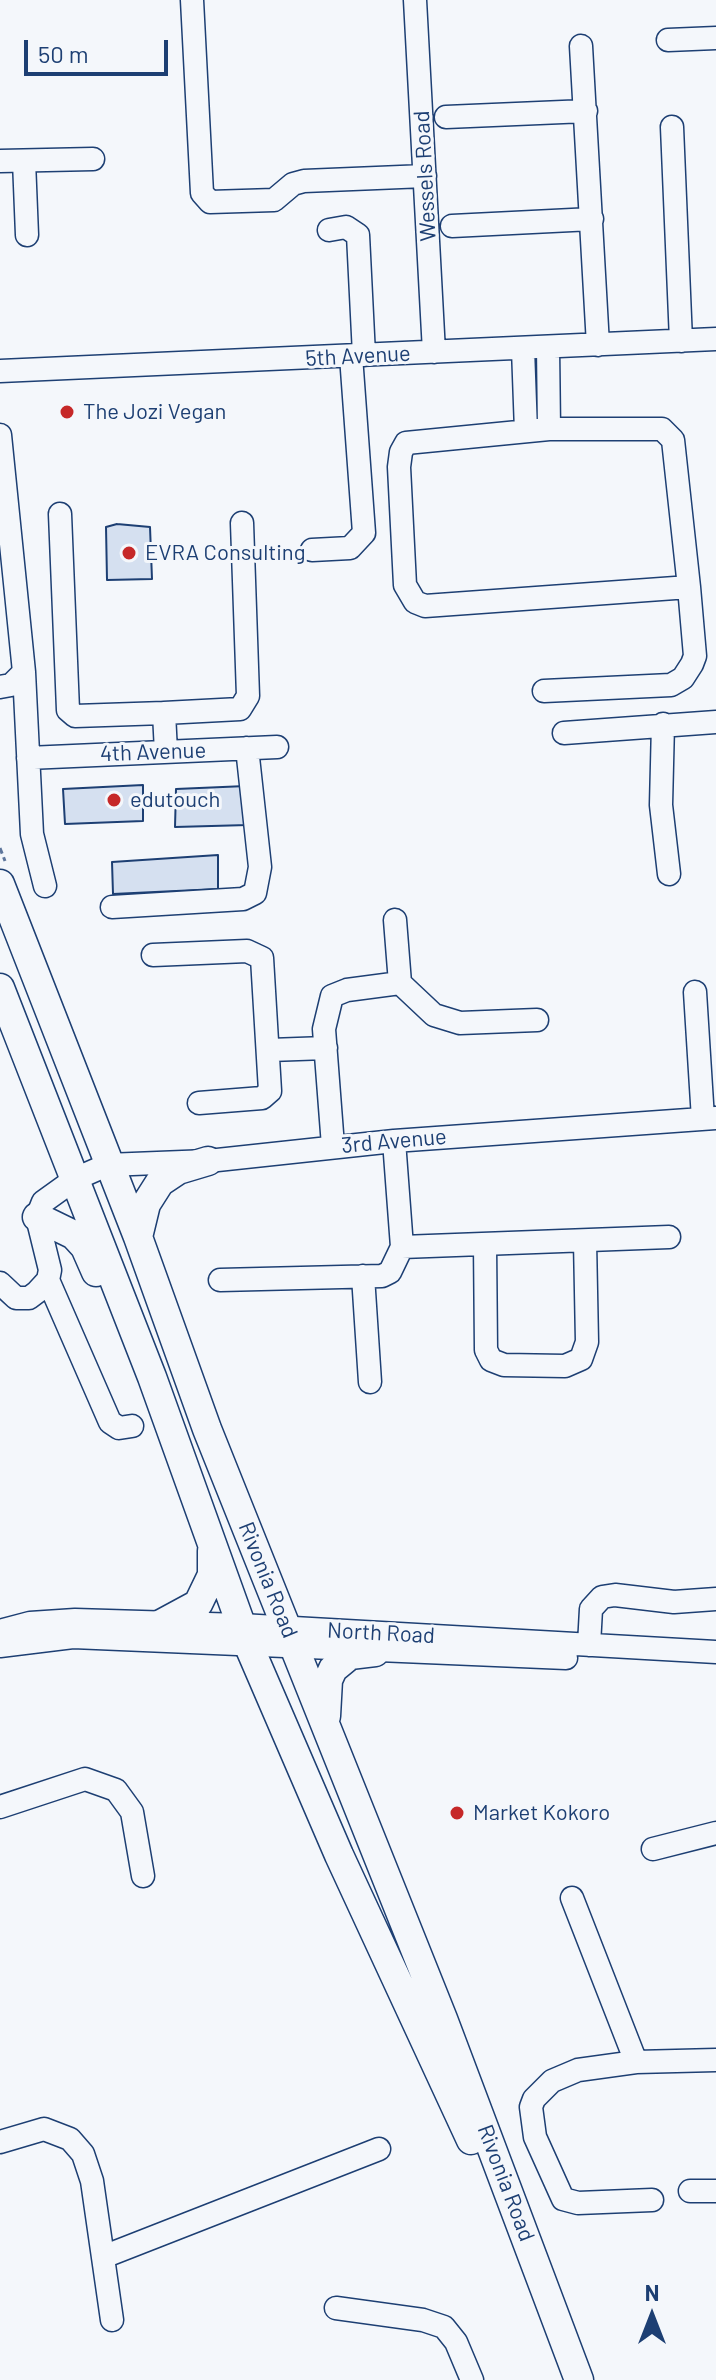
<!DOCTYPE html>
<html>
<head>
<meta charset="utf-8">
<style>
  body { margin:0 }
  #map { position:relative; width:716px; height:2380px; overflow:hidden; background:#f4f7fb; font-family:Barlow,sans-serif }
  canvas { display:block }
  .north { position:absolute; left:612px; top:2276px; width:80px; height:80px; -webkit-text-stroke:6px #f4f7fb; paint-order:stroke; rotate:0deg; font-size:22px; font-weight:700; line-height:32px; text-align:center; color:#1d3f73 }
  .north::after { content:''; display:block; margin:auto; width:28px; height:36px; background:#1d3f73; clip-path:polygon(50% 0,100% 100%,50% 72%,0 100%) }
  .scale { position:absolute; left:24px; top:40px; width:144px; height:36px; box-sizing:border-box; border:4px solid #1d3f73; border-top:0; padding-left:10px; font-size:24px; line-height:28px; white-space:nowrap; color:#1d3f73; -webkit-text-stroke:6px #f4f7fb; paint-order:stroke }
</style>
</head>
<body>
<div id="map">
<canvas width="716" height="2380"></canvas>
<div class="north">N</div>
<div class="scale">50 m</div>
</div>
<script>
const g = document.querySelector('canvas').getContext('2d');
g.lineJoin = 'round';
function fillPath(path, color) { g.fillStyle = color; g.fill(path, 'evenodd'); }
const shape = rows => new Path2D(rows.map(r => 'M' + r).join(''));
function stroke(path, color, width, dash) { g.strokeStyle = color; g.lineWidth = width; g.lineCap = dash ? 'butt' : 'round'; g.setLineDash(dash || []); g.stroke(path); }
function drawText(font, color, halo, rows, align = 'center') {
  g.font = font + ' Barlow,sans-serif'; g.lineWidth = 6; g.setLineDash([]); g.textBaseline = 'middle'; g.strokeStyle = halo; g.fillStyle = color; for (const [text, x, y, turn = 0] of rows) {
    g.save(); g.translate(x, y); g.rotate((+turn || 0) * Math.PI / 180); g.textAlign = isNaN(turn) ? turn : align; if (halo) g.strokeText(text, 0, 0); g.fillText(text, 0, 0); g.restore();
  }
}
const building = shape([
  [117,524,150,527,152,579,107,580,106,527,117,524],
  [143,785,143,821,65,824,63,789,143,785],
  [246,786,248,825,175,827,176,789,246,786],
  [218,855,218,889,113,894,112,862,218,855]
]);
fillPath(building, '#d5e0f0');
stroke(building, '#1d3f73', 2);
const minor = shape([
  [192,0,202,193,210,202,274,200,293,184,304,181,425,176],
  [415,0,434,352],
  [668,40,716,38],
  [581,46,598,345],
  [446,117,586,111],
  [672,127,681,341],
  [0,161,93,159],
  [24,161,27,235],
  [452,226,592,219],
  [329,230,346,227,358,235,364,355],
  [548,347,549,429],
  [523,349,526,431],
  [0,371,716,339],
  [0,435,24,672,32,834,45,886],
  [60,514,68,710,75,716,164,713],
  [312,550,350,548,364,533,351,356],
  [0,687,11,685,24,672],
  [544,691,671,685,683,678,692,664,695,656,689,587,673,440,662,429,549,429,406,443,401,452,399,467,405,585,415,602,425,606,689,587],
  [663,724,661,805,669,874],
  [564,733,716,722],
  [166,752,164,713,240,709,248,696,242,523],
  [28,758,277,747],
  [112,907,243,899,255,893,260,867,247,748],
  [395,920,400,983],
  [153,955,247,951,262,958,270,1091,262,1098,199,1103],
  [695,992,703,1119],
  [270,1050,326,1048],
  [333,1146,324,1029,332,996,347,990,400,983,434,1015,460,1023,537,1020],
  [485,1244,486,1350,491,1360,504,1365,565,1366,581,1359,587,1342,585,1241],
  [402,1247,669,1237],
  [363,1276,370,1382],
  [48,1280,110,1422,119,1428,132,1426],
  [220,1280,382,1276,390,1272,402,1247,394,1141],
  [0,1283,16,1298,29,1298,37,1292,48,1280,50,1270,37,1217,43,1202,75,1179,107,1165,208,1161,394,1141,716,1118],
  [0,1631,30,1623,75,1620,241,1625,716,1652],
  [589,1645,591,1609,602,1597,615,1595,674,1602,716,1599],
  [0,1646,73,1637,566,1658],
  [0,1807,85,1779,116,1790,132,1812,143,1876],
  [653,1849,716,1833],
  [572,1898,636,2062],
  [0,2142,44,2129,70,2139,83,2154,92,2181,112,2320],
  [690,2191,716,2191],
  [652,2200,578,2203,563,2199,535,2137,531,2107,534,2099,552,2081,578,2070,636,2062,716,2060],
  [103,2257,379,2149],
  [336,2308,423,2320,444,2327,456,2342,472,2380]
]);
const major = shape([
  [0,884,138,1237,207,1429,443,2019,579,2380],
  [0,988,152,1377,248,1644,339,1855,471,2140],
  [37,1217,74,1235,85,1247,96,1272],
  [138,1237,146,1204,160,1182,178,1170,208,1161],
  [161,1624,198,1604,212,1575,212,1551],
  [326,1716,328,1680,333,1669,350,1655,375,1652]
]);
stroke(minor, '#1d3f73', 25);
stroke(major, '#1d3f73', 31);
stroke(shape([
  [0,848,5,861]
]), '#5e769c', 3, [6, 4]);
stroke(minor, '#f4f7fb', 22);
stroke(major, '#f4f7fb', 28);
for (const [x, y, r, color] of [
  [67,412,8,"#c62828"],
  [129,553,8,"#c62828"],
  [114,800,8,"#c62828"],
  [457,1813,8,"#c62828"]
]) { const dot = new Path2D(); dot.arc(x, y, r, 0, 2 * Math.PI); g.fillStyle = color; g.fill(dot); stroke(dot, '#f4f7fb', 3); }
drawText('22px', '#1d3f73', '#f4f7fb', [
  ["Wessels Road",425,176,-93],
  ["5th Avenue",358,356,-3],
  ["4th Avenue",153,752,-2],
  ["3rd Avenue",394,1141,-5],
  ["Rivonia Road",268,1580,68],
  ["North Road",381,1633,3],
  ["Rivonia Road",506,2183,69]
]);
drawText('22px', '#1d3f73', '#f4f7fb', [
  ["The Jozi Vegan",83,412],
  ["EVRA Consulting",145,553],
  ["edutouch",130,800],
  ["Market Kokoro",473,1813]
], 'left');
</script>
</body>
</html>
